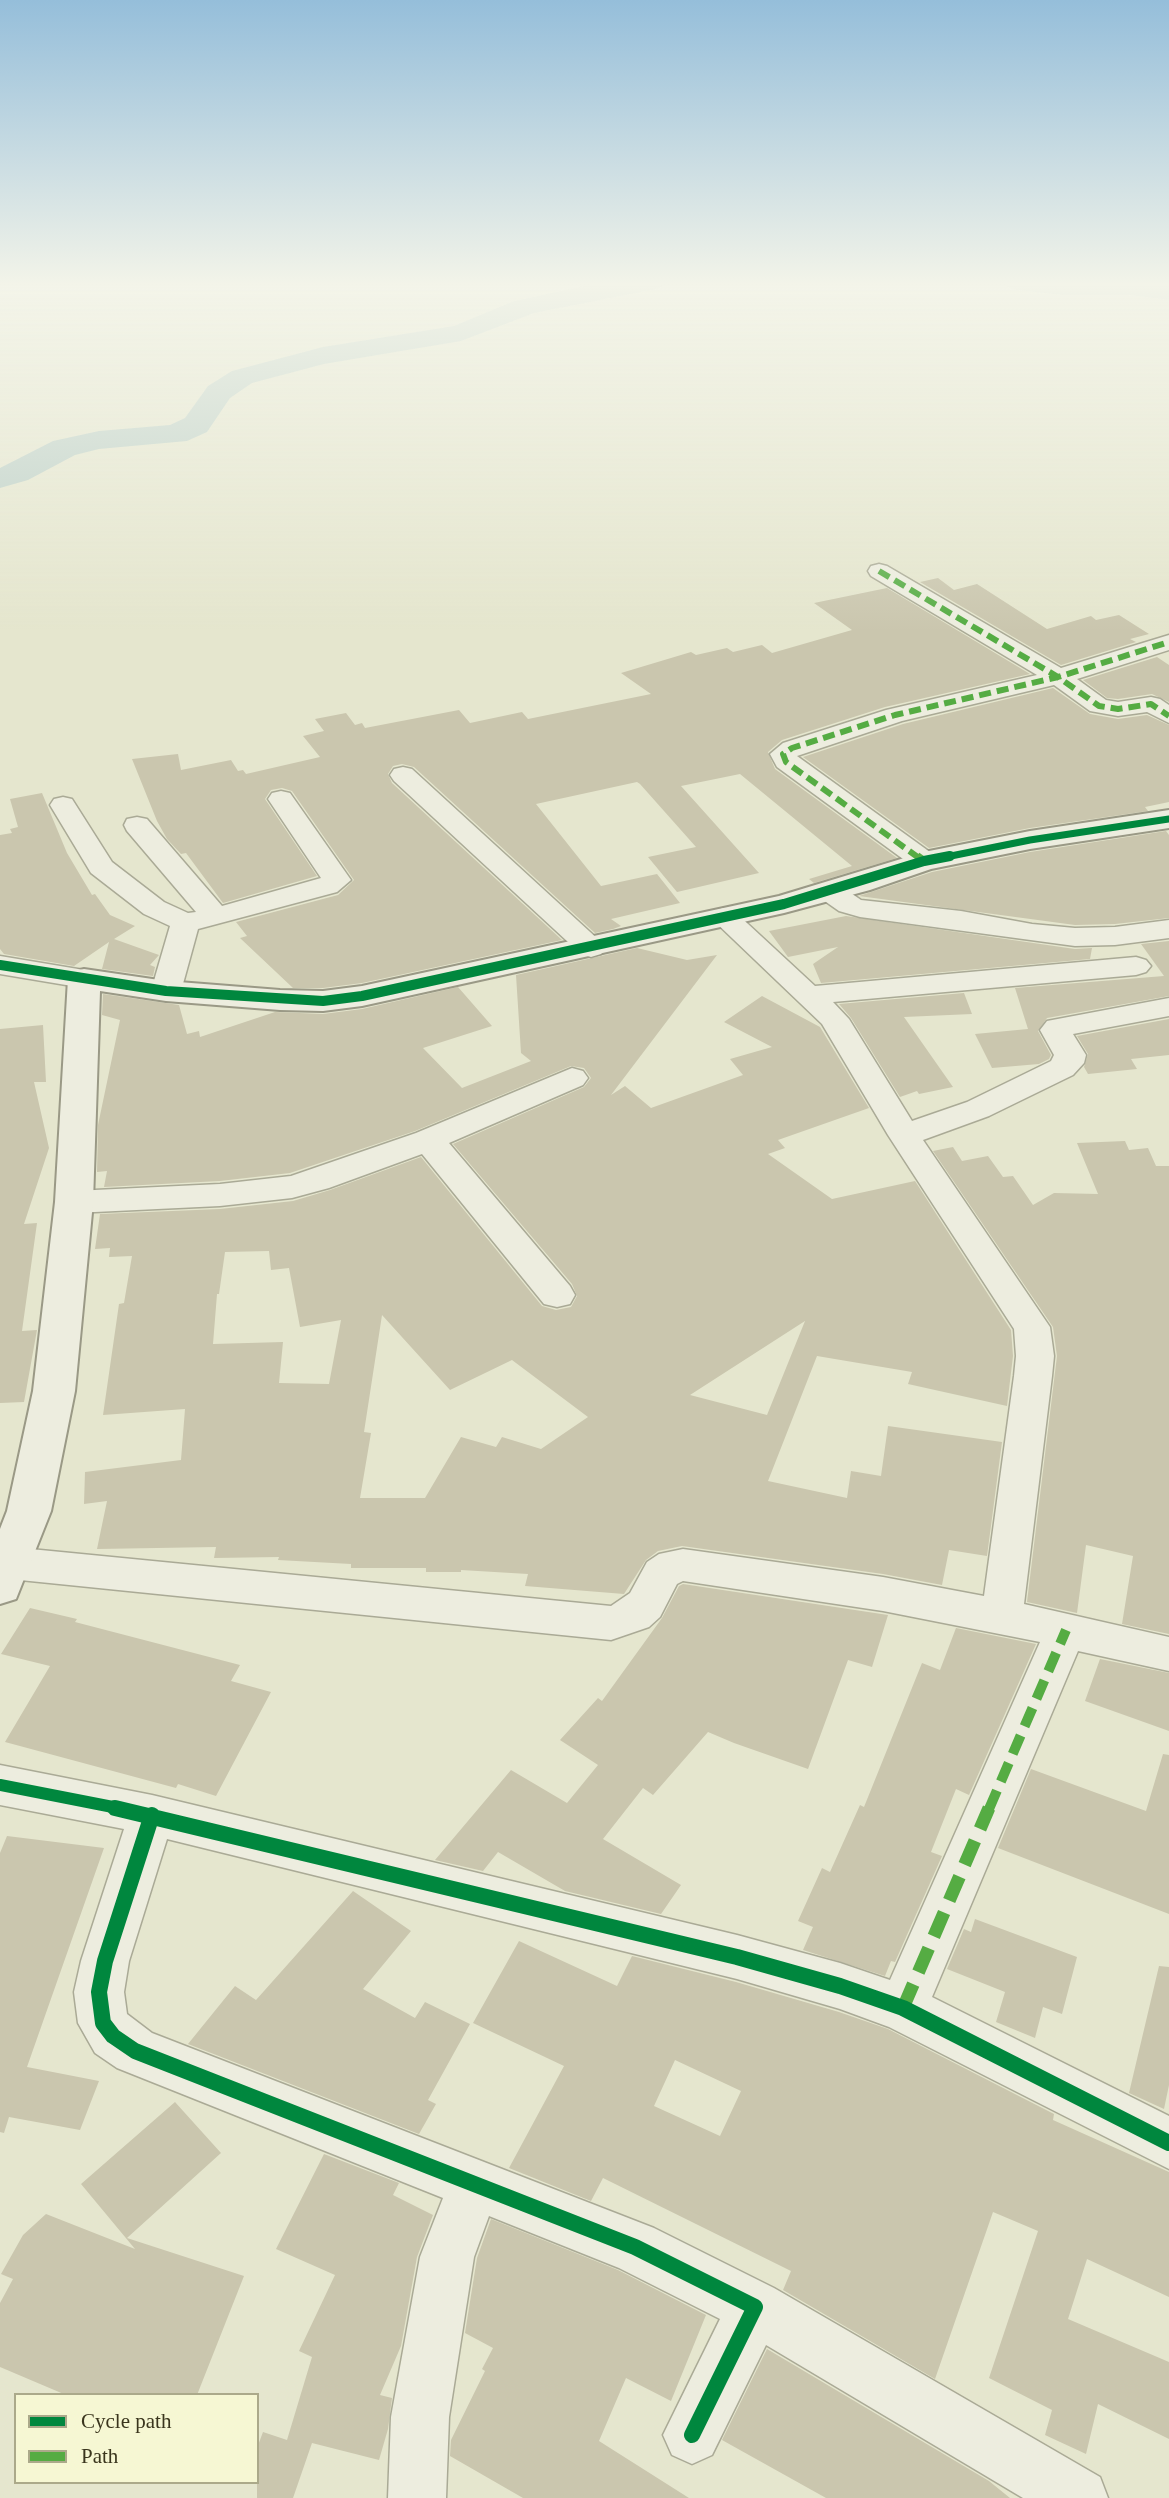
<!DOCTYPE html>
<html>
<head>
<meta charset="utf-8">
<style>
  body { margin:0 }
  #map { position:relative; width:1169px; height:2498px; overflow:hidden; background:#e5e6ce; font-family:Georgia,serif }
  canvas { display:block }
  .legend { position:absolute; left:14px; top:2393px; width:245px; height:91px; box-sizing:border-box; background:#f6f7d3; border:2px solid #aba98a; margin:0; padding:9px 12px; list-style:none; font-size:21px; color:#3a351d }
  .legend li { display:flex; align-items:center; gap:14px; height:35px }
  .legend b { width:35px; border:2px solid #aba98a }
</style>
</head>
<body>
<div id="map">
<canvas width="1169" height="2498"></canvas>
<ul class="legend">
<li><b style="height:9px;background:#00873e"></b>Cycle path</li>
<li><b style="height:9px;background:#55ac43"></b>Path</li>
</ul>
</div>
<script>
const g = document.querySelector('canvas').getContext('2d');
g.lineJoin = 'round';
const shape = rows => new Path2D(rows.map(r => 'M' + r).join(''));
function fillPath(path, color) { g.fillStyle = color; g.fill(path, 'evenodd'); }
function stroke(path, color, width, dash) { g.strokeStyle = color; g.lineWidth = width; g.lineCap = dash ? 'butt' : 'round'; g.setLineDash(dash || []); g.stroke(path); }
fillPath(shape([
  [603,282,664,282,660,288,651,290,534,313,461,341,324,364,252,383,230,398,207,432,187,441,99,449,75,455,28,480,0,488,0,468,53,441,99,431,170,425,185,418,208,386,232,371,323,347,454,326,514,301,603,282],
  [1005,282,1156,282,1169,284,1169,300,1129,295,1063,295,1018,290,1009,288,1005,282]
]), '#b8cdc6');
fillPath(shape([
  [938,578,954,590,977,584,1047,629,1091,616,1096,620,1119,615,1149,634,1130,639,1136,642,1061,665,920,582],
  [887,588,1030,674,885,707,782,740,768,752,775,769,897,858,814,883,809,879,852,866,740,774,681,786,759,873,677,892,648,857,696,847,640,784,637,782,536,804,601,886,657,874,680,903,611,919,621,926,613,929,595,933,414,767,402,764,393,766,388,774,392,783,562,940,362,983,323,988,293,988,240,938,247,936,236,922,338,895,354,880,292,791,282,788,271,790,265,799,317,876,223,903,186,853,181,854,167,839,157,821,132,759,178,754,181,770,231,760,238,771,243,770,246,774,320,757,303,736,324,731,315,719,346,713,355,725,362,723,365,728,459,710,470,723,522,712,528,719,651,694,621,673,691,652,696,655,727,648,733,652,762,645,772,653,852,630,814,603],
  [1157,657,1169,665,1169,702,1152,694,1118,699,1107,698,1083,680],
  [1053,688,1090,714,1118,719,1147,715,1169,725,1169,802,1145,807,1148,811,1030,828,929,848,803,757,903,724],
  [42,793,67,853,92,895,95,894,110,915,135,926,114,939,159,955,150,965,155,967,153,976,102,969,109,942,74,966,4,954,0,949,0,835,12,833,10,829,18,827,10,799],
  [1166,831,1169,835,1169,918,1115,924,1075,925,859,896,932,872,1030,852],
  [846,916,1075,949,1092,948,1090,959,821,983,813,964,838,947,788,957,769,931],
  [1169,941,1169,996,1047,1018,1038,1031,1051,1055,1049,1059,1039,1064,992,1068,975,1034,1028,1029,1015,988,1164,976,1141,944],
  [637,948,687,960,717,955,611,1095,625,1086,651,1108,743,1075,730,1059,772,1047,724,1022,762,996,820,1027,869,1108,778,1140,785,1148,768,1154,832,1199,915,1181,1011,1330,1013,1356,1007,1406,908,1384,912,1372,817,1356,768,1481,847,1498,851,1471,881,1476,888,1426,1002,1442,987,1556,949,1550,942,1585,883,1574,682,1546,658,1551,646,1560,624,1594,525,1586,528,1574,461,1570,461,1572,426,1572,426,1568,351,1568,351,1564,278,1560,279,1557,214,1558,216,1547,97,1549,107,1501,84,1504,85,1472,181,1460,185,1409,103,1415,119,1304,124,1303,132,1256,109,1257,110,1248,95,1249,100,1214,220,1209,293,1201,330,1190,421,1157,542,1306,556,1310,571,1307,577,1296,572,1284,453,1144,584,1087,591,1078,584,1068,571,1066,415,1131,290,1173,220,1181,104,1187,107,1171,97,1172,98,1125,120,1020,102,1015,103,994,179,1005,187,1034,199,1031,200,1037,275,1012,323,1014,362,1009,458,987,492,1026,423,1048,462,1088,531,1061,521,1053,516,975],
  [269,1251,271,1270,289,1268,300,1327,341,1320,329,1384,279,1383,283,1342,213,1344,217,1294,219,1294,225,1252],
  [382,1315,450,1390,512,1360,588,1417,541,1449,502,1437,496,1447,461,1437,425,1498,360,1498,371,1433,364,1432],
  [805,1321,767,1415,690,1395],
  [964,993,972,1014,904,1017,953,1087,919,1094,917,1091,900,1097,851,1018,839,1004],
  [1169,1019,1169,1055,1131,1059,1137,1069,1088,1074,1084,1067,1088,1054,1077,1036],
  [43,1025,46,1082,34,1082,49,1148,24,1224,37,1223,22,1331,37,1330,24,1402,0,1403,0,1029],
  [1125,1141,1129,1150,1148,1148,1156,1166,1169,1166,1169,1634,1122,1624,1133,1556,1086,1545,1077,1613,1027,1602,1057,1356,1053,1327,933,1151,953,1147,962,1161,988,1156,1003,1177,1013,1176,1033,1205,1054,1193,1098,1194,1077,1143],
  [683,1584,888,1615,872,1667,848,1660,808,1769,734,1743,708,1732,653,1795,643,1788,603,1839,681,1885,661,1914,565,1891,498,1852,483,1871,435,1860,511,1770,567,1803,598,1765,560,1740,598,1698,602,1701,662,1618,679,1586],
  [30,1608,77,1619,75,1622,240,1665,231,1681,271,1692,216,1796,178,1784,176,1788,5,1742,50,1666,1,1654],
  [956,1628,1036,1644,969,1795,956,1789,931,1852,942,1856,895,1962,891,1961,885,1976,803,1950,813,1927,798,1921,822,1868,830,1872,860,1805,864,1807,922,1663,940,1670],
  [1100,1659,1169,1673,1169,1731,1085,1701],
  [1163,1754,1169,1755,1169,1914,998,1848,1031,1769,1146,1811],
  [7,1836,104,1848,27,2067,99,2081,80,2130,9,2117,4,2133,0,2132,0,1853],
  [353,1891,411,1931,363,1989,415,2018,425,2002,470,2024,428,2100,436,2104,419,2134,188,2044,235,1986,256,2000],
  [975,1919,1077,1957,1062,2014,1043,2007,1035,2038,996,2022,1005,1992,947,1969,964,1929,971,1932],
  [519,1941,617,1986,632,1956,736,1982,839,2012,888,2029,1054,2114,1053,2120,1169,2172,1169,2297,1087,2259,1068,2319,1169,2362,1169,2439,1098,2404,1086,2454,1045,2435,1052,2410,989,2378,1038,2231,993,2212,935,2379,783,2290,791,2271,603,2178,591,2201,509,2168,564,2066,473,2023],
  [675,2060,741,2091,720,2136,654,2106],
  [1159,1966,1169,1967,1169,2085,1164,2109,1129,2093],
  [175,2102,221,2153,127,2238,244,2276,197,2395,66,2395,0,2367,0,2303,13,2279,1,2274,23,2235,46,2214,135,2249,81,2184],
  [324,2154,399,2183,393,2195,433,2215,417,2257,401,2346,380,2395,392,2398,388,2429,379,2460,312,2443,293,2498,257,2498,257,2448,263,2432,287,2440,312,2357,299,2351,335,2275,276,2249],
  [491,2219,618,2270,706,2315,671,2401,626,2378,599,2441,689,2498,523,2498,450,2456,451,2440,485,2371,482,2369,493,2348,465,2333,477,2258],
  [767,2349,989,2481,1010,2498,826,2498,722,2440]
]), '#cac6ae');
const street = shape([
  [879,564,887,566,1061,668,1169,635,1169,650,1077,679,1106,700,1118,702,1151,697,1160,699,1169,705,1169,723,1147,712,1118,716,1090,711,1054,685,902,721,797,756,934,855,938,861,934,867,924,869,914,867,777,767,770,754,783,743,886,710,1037,675,871,576,868,571,871,566,879,564],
  [403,767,412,769,601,942,606,948,601,954,591,957,581,954,394,781,390,775,394,769,403,767],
  [281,791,290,793,351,880,337,892,198,929,181,991,177,997,166,1000,155,997,151,991,170,926,144,914,91,873,50,805,54,799,63,797,72,799,112,862,164,902,188,913,196,912,127,831,124,825,127,819,137,817,147,819,222,906,321,878,268,799,272,793,281,791],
  [829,883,839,885,861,900,961,911,1032,924,1075,928,1115,927,1169,920,1169,938,1115,945,1075,946,860,917,839,911,819,897,815,891,819,885,829,883],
  [724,908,734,911,815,986,1136,957,1146,960,1151,966,1146,972,1136,975,833,1002,849,1019,912,1121,967,1102,1051,1061,1054,1055,1040,1030,1047,1021,1169,998,1169,1016,1073,1034,1086,1055,1084,1063,1073,1075,989,1116,923,1140,1050,1327,1054,1356,1052,1376,1024,1604,1169,1637,1169,1671,1078,1651,932,1997,1169,2116,1169,2169,889,2027,840,2009,737,1979,167,1839,129,1961,124,1992,127,2014,152,2033,654,2228,774,2288,1100,2477,1108,2498,1023,2498,766,2345,712,2455,692,2464,672,2455,663,2435,720,2319,619,2268,489,2216,474,2257,449,2417,446,2498,388,2498,391,2417,420,2257,443,2198,117,2068,95,2053,78,2023,74,1992,81,1961,124,1829,0,1805,0,1765,152,1795,737,1935,840,1963,890,1980,1040,1642,883,1611,683,1581,677,1584,660,1617,649,1627,611,1640,10,1579,0,1576,0,1550,10,1547,611,1606,630,1593,647,1562,659,1554,683,1549,883,1577,984,1596,1014,1376,1016,1356,1014,1329,888,1135,822,1024,710,917,714,911,724,908],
  [0,956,84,970,95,973,99,979,95,985,84,988,0,974,0,956],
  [572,1068,583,1071,588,1078,583,1085,449,1143,570,1286,575,1295,570,1304,557,1307,544,1304,422,1154,329,1188,292,1198,220,1206,74,1213,62,1210,57,1202,62,1194,74,1191,220,1184,291,1176,416,1133,572,1068]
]);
const secondary = shape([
  [1169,810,1169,828,1030,849,931,869,870,890,784,913,362,1006,323,1011,280,1010,166,1001,100,991,93,1202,75,1391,51,1511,16,1599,0,1604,0,1529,7,1511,33,1391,55,1202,68,979,72,972,84,969,166,981,280,990,323,991,362,986,779,896,924,852,1030,831,1169,810]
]);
stroke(street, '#aaaa96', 3);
stroke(secondary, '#9a9986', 4);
fillPath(street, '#ededdf');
fillPath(secondary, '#ededdf');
stroke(shape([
  [879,571,1058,677,1099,706,1118,709,1151,704,1169,716],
  [919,858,786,762,783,754,792,748,895,715,1058,677,1169,642]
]), '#55ac43', 6, [12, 6]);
stroke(shape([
  [917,856,924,861]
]), '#55ac43', 8, [16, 8]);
stroke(shape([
  [989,1809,1066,1630]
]), '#55ac43', 10, [20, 10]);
stroke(shape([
  [903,2008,989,1808]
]), '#55ac43', 13, [26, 13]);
stroke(shape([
  [941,858,1030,840,1169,819]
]), '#00873e', 7);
stroke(shape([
  [0,965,166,991,323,1001,362,996,784,904,924,861,950,856]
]), '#00873e', 10);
stroke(shape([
  [0,1785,123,1809]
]), '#00873e', 12);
stroke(shape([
  [115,1808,737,1957,840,1986,903,2008,1169,2143],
  [152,1815,105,1961,99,1992,103,2023,113,2036,135,2051,635,2247,755,2307,692,2435]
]), '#00873e', 16);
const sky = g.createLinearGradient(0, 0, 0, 632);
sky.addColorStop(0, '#95beda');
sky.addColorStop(0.45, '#f3f4e9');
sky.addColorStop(1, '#f3f4e900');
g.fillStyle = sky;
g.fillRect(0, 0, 1169, 632);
</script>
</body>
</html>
